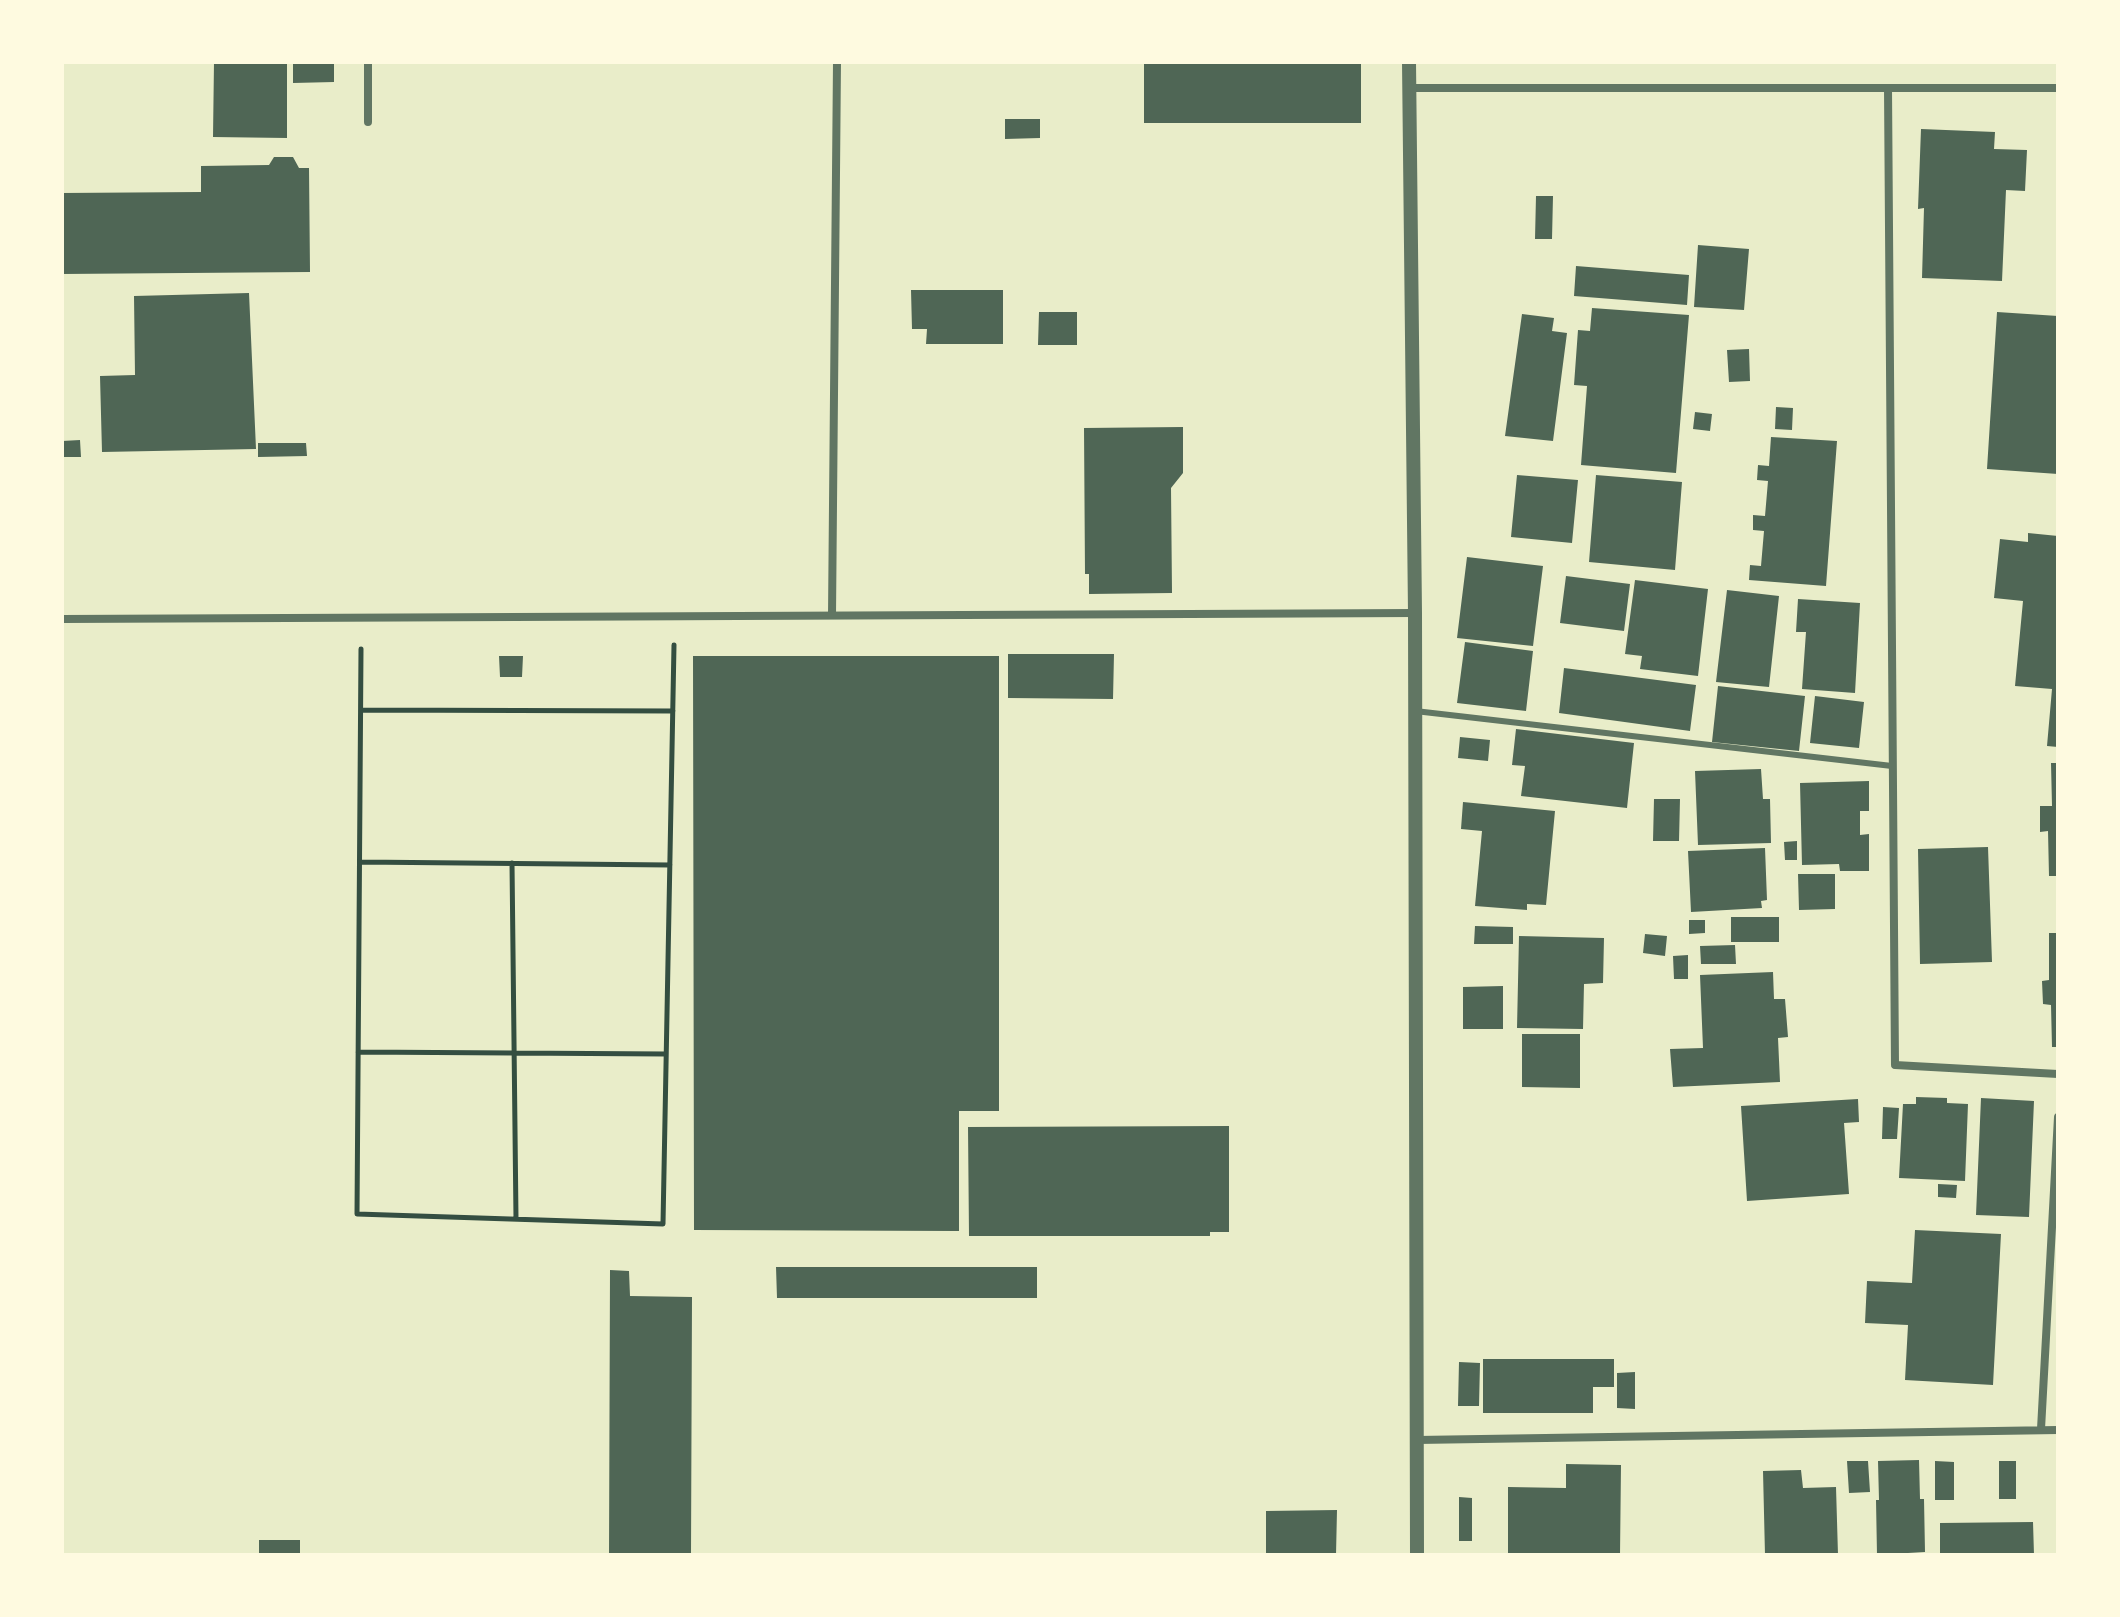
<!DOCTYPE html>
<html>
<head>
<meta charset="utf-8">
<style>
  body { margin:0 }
  #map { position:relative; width:2120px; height:1617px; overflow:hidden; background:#e9edc9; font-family:Karla,sans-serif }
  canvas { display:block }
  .frame { position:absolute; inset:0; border:64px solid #fefae0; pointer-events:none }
</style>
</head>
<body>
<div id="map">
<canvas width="2120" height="1617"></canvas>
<div class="frame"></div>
</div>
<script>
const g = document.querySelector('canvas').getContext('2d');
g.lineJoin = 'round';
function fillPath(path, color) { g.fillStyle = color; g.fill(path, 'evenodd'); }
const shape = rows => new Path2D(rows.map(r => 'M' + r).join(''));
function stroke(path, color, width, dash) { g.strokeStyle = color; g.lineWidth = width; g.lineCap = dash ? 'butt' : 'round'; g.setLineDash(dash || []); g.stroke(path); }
fillPath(shape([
  [214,62,287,62,287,138,213,137],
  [293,62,334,62,334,82,293,83],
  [1144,62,1361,62,1361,123,1144,123],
  [1005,119,1040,119,1040,138,1005,139],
  [1921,129,1995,132,1994,149,2027,150,2025,191,2006,190,2002,281,1922,278,1924,208,1918,209],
  [274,157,293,157,299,168,309,168,310,272,62,274,62,193,201,192,201,166,269,165],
  [1536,196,1553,196,1552,239,1535,239],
  [1698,245,1749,249,1744,310,1694,307],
  [1576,266,1689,275,1687,305,1574,296],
  [911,290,1003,290,1003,344,926,344,927,329,912,329],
  [249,293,256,449,102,452,100,376,135,375,134,296],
  [1592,308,1689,315,1676,473,1581,465,1587,386,1574,385,1578,330,1590,331],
  [1039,312,1077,312,1077,345,1038,345],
  [1997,312,2058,316,2058,474,1987,469],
  [1522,314,1554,318,1552,331,1567,333,1553,441,1505,436],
  [1749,349,1750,381,1729,382,1727,350],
  [1776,407,1793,408,1792,430,1775,429],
  [1695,412,1712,414,1710,431,1693,429],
  [1183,427,1183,473,1171,488,1172,593,1089,594,1089,574,1085,574,1084,428],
  [1771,437,1837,441,1826,586,1749,580,1750,565,1761,566,1764,531,1753,530,1753,515,1765,516,1768,481,1757,480,1758,465,1769,466],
  [80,440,81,457,63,457,62,441],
  [258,443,306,443,307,456,258,457],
  [1517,475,1578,480,1572,543,1511,537],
  [1596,475,1682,482,1675,570,1589,562],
  [2028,533,2058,536,2058,747,2047,746,2052,689,2015,686,2023,601,1994,598,2000,539,2028,542],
  [1467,557,1543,566,1533,646,1457,638],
  [1566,576,1630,584,1624,631,1560,623],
  [1635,580,1708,589,1698,676,1640,669,1642,656,1625,654],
  [1727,590,1779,596,1769,687,1716,682],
  [1798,599,1860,603,1855,693,1802,689,1806,632,1796,632],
  [1465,642,1533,651,1526,711,1457,703],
  [1008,654,1114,654,1113,699,1008,698],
  [499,656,523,656,522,677,500,677],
  [693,656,999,656,999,1111,959,1111,959,1231,694,1230],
  [1564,668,1696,685,1690,731,1559,713],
  [1718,686,1805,696,1799,751,1712,742],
  [1815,696,1864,702,1859,748,1810,743],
  [1516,729,1634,743,1627,808,1521,796,1525,766,1512,765],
  [1460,737,1490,740,1488,761,1458,758],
  [2051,763,2058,763,2058,876,2049,876,2048,831,2040,832,2040,806,2052,806],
  [1761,769,1763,799,1770,799,1771,843,1698,845,1695,771],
  [1869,781,1869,811,1860,811,1860,835,1869,834,1869,871,1840,871,1839,864,1802,865,1800,783],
  [1654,799,1680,799,1679,841,1653,841],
  [1463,802,1555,811,1546,905,1527,904,1527,910,1475,906,1482,831,1461,829],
  [1797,841,1797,860,1785,860,1784,842],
  [1988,847,1992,962,1920,964,1918,849],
  [1765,848,1767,900,1761,901,1762,908,1691,912,1688,851],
  [1798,874,1835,874,1835,909,1799,910],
  [1731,917,1779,917,1779,942,1731,942],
  [1689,920,1705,920,1705,933,1689,934],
  [1475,926,1513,927,1513,944,1474,944],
  [2049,933,2058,933,2058,1047,2052,1047,2051,1005,2043,1004,2042,981,2049,980],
  [1645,934,1667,936,1665,956,1643,953],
  [1519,936,1604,938,1603,983,1584,984,1583,1029,1517,1028],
  [1735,945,1736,964,1701,964,1700,946],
  [1688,955,1688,979,1674,979,1673,956],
  [1773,972,1774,999,1785,999,1788,1037,1778,1038,1780,1082,1673,1087,1670,1049,1703,1048,1700,975],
  [1503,986,1503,1029,1463,1029,1463,987],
  [1522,1034,1580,1034,1580,1088,1522,1087],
  [1916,1097,1947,1098,1947,1103,1968,1104,1965,1181,1899,1178,1903,1104,1916,1104],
  [1981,1098,2034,1101,2029,1217,1976,1215],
  [1858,1099,1859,1122,1844,1123,1849,1194,1747,1201,1741,1106],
  [1883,1107,1899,1108,1897,1139,1882,1139],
  [1229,1126,1229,1232,1210,1232,1210,1236,969,1236,968,1127],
  [1938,1184,1957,1185,1956,1198,1938,1197],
  [1915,1230,2001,1234,1993,1385,1905,1380,1908,1325,1865,1323,1867,1281,1912,1283],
  [776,1267,1037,1267,1037,1298,777,1298],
  [610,1270,629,1271,630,1296,692,1297,691,1555,609,1555],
  [1483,1359,1614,1359,1614,1387,1593,1387,1593,1413,1483,1413],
  [1459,1362,1480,1363,1479,1406,1458,1406],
  [1635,1372,1635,1409,1617,1408,1617,1373],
  [1919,1460,1920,1499,1924,1499,1925,1552,1908,1553,1908,1555,1877,1555,1876,1500,1879,1500,1878,1461],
  [1847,1461,1868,1461,1870,1492,1849,1493],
  [1935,1461,1954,1462,1954,1500,1935,1500],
  [1999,1461,2016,1461,2016,1499,1999,1499],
  [1566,1464,1621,1465,1620,1555,1508,1555,1508,1487,1566,1488],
  [1801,1470,1803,1488,1836,1487,1838,1555,1765,1555,1763,1471],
  [1459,1497,1472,1498,1472,1541,1459,1541],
  [1337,1510,1336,1555,1266,1555,1266,1511],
  [2033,1522,2034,1555,1940,1555,1940,1523],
  [259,1540,300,1540,300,1555,259,1555]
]), '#4f6655');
stroke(shape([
  [361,649,357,1214,663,1224,674,645],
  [361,710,673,711],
  [360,862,670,865],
  [512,863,516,1219],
  [358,1052,666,1054]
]), '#344e41', 5);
stroke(shape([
  [1415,711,1892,766]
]), '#617663', 6);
stroke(shape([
  [1410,88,2058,88],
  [1888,88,1895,1065,2058,1074],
  [368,122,368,62],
  [832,615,837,62],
  [62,619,1415,613],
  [2041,1429,2058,1117],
  [1417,1440,2058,1430]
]), '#617663', 8);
stroke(shape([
  [1409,62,1415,613,1417,1555]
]), '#617663', 14);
</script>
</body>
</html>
